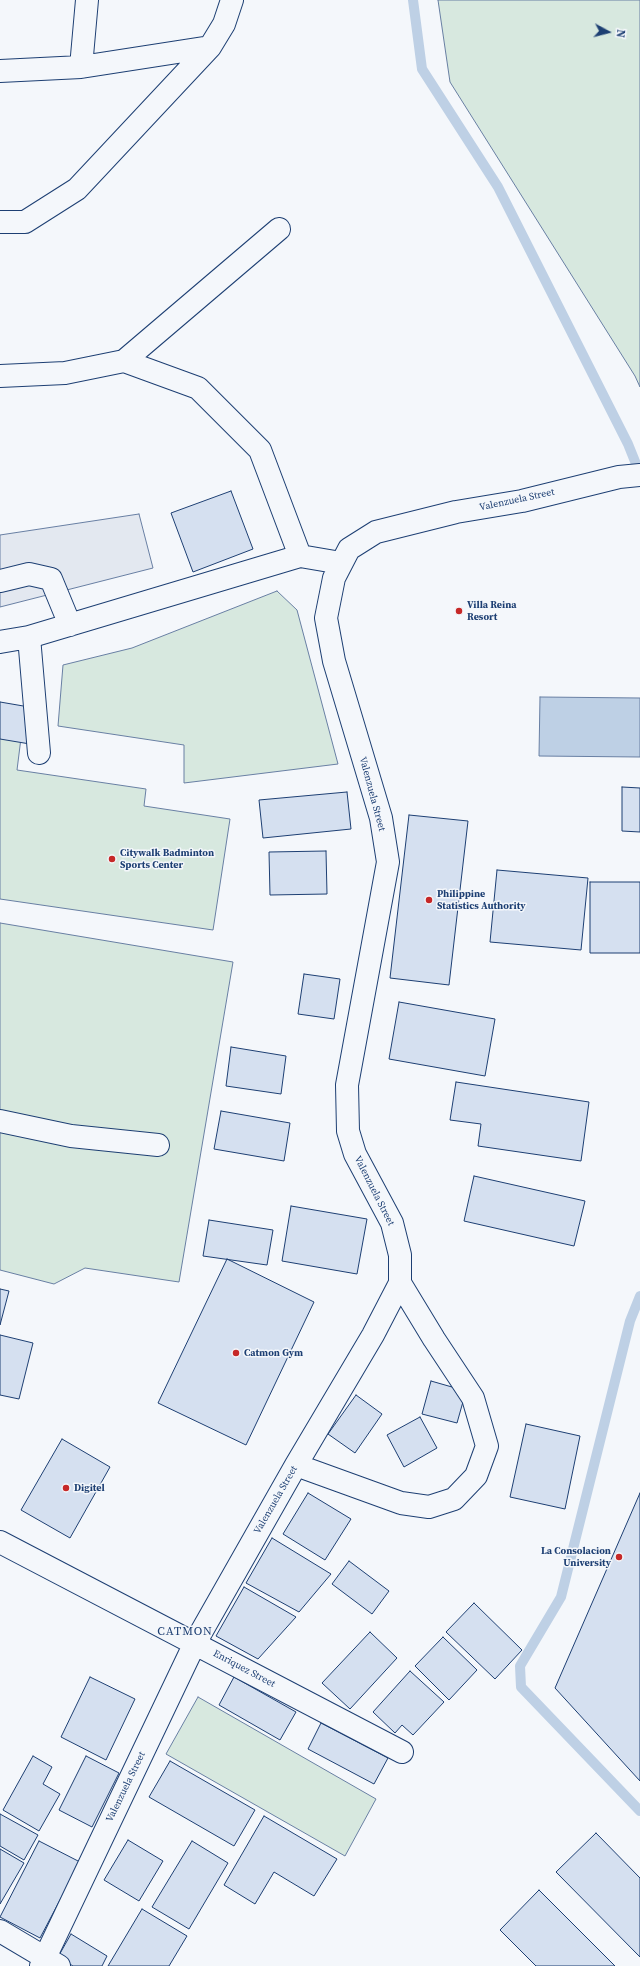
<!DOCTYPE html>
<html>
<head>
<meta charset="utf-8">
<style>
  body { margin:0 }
  #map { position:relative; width:640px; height:1966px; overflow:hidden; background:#f4f7fb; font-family:"Source Serif 4",serif }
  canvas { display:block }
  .north { position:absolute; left:588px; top:12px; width:40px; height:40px; -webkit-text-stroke:3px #f4f7fb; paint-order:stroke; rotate:97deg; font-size:11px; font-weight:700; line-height:16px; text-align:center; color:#1d3f73 }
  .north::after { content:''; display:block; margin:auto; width:14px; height:18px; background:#1d3f73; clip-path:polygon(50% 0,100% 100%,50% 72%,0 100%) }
</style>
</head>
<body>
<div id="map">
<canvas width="640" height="1966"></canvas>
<div class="north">N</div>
</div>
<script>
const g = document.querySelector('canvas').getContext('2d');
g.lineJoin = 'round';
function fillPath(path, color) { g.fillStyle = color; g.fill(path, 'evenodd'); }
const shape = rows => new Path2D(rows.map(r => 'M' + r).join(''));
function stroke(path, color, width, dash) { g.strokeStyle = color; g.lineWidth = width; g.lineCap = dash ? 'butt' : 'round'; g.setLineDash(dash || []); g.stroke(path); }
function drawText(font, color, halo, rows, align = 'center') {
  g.font = font + ' "Source Serif 4",serif'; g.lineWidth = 3; g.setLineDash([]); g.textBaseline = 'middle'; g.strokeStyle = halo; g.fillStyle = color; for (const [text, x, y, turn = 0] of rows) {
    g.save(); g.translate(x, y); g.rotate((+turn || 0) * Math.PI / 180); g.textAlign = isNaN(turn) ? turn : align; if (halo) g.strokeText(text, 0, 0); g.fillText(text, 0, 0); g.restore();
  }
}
const green = shape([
  [438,0,640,0,640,387,635,376,450,82,438,0],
  [277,591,297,610,338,764,184,783,184,745,58,726,63,665,132,648,277,591],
  [0,727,22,730,17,770,146,789,144,806,230,819,213,930,0,899,0,727],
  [0,923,233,962,179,1282,85,1268,54,1284,0,1270,0,923],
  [198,1697,376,1799,345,1856,166,1754,198,1697]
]);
fillPath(green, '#d7e8df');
stroke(green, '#687fa3', 1);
const parking = shape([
  [139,514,153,568,0,607,0,535,139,514]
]);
fillPath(parking, '#e3e8f0');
stroke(parking, '#687fa3', 1);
const water = shape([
  [540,697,640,698,640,757,539,756,540,697]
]);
fillPath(water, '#bed0e5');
stroke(water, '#687fa3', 1);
stroke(shape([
  [413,0,422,69,498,187,628,444,640,474],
  [640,1296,630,1321,561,1597,520,1666,521,1687,640,1811]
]), '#bed0e5', 10);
const building = shape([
  [231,491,253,549,193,572,171,513,231,491],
  [0,702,35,708,30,744,0,739,0,702],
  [622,787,640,788,640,832,622,831,622,787],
  [347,792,351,829,263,838,259,800,347,792],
  [409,815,468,821,449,985,390,978,409,815],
  [326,851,327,894,270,895,269,852,326,851],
  [497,870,588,878,581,950,490,942,497,870],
  [590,882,640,882,640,953,590,953,590,882],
  [304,974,340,979,334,1019,298,1014,304,974],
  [399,1002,495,1019,485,1076,389,1059,399,1002],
  [231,1047,286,1056,281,1094,226,1086,231,1047],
  [456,1082,589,1102,581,1161,478,1146,481,1124,450,1120,456,1082],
  [221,1111,290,1123,284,1161,214,1149,221,1111],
  [474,1176,585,1201,574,1246,464,1221,474,1176],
  [291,1206,367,1219,357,1274,282,1261,291,1206],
  [209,1220,273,1230,267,1265,203,1256,209,1220],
  [227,1259,314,1302,246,1445,158,1403,227,1259],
  [0,1289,9,1291,0,1325,0,1289],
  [0,1335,33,1343,19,1399,0,1395,0,1335],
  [431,1381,466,1391,457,1423,422,1414,431,1381],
  [356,1395,382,1414,355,1453,328,1434,356,1395],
  [420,1417,437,1448,404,1467,387,1435,420,1417],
  [526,1424,580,1436,565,1509,510,1497,526,1424],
  [62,1439,110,1467,70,1538,21,1510,62,1439],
  [308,1493,351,1519,325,1560,283,1534,308,1493],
  [640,1493,640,1781,555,1688,640,1493],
  [272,1538,331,1574,299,1612,246,1583,272,1538],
  [349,1561,389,1591,372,1614,332,1584,349,1561],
  [244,1587,296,1617,258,1659,216,1636,244,1587],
  [474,1603,522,1650,495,1679,446,1632,474,1603],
  [370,1632,397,1658,350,1709,322,1683,370,1632],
  [443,1637,477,1670,449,1700,415,1666,443,1637],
  [410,1671,444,1702,413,1735,402,1725,395,1733,373,1712,410,1671],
  [90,1677,135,1699,106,1760,61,1737,90,1677],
  [234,1677,296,1712,280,1740,219,1705,234,1677],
  [321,1723,388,1758,374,1784,308,1749,321,1723],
  [33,1756,52,1767,43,1784,60,1794,39,1831,3,1810,33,1756],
  [86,1756,119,1773,92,1827,59,1810,86,1756],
  [170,1761,255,1810,234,1846,149,1797,170,1761],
  [0,1814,38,1835,24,1860,0,1846,0,1814],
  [264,1816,337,1859,314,1896,274,1872,255,1904,224,1885,264,1816],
  [596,1833,640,1878,640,1957,556,1872,596,1833],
  [128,1840,163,1861,139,1901,104,1880,128,1840],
  [39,1841,80,1862,40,1938,0,1917,39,1841],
  [192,1841,228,1863,189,1929,152,1907,192,1841],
  [0,1849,24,1863,0,1904,0,1849],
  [539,1890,615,1966,536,1966,500,1930,539,1890],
  [142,1909,187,1936,169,1966,108,1966,142,1909],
  [71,1934,107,1956,102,1966,73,1966,58,1957,71,1934]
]);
fillPath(building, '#d5e0f0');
stroke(building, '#1d3f73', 1);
const minor = shape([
  [81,67,87,0],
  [0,71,81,67,210,47],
  [0,222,25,222,77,189,210,47,224,24,232,0],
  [124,361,279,229],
  [0,376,65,373,124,361,198,388,260,450,300,556,341,563],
  [0,581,29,574,51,579,70,625],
  [29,637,39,753],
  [0,642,29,637,300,556],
  [0,1121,71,1136,158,1145],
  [296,1465,401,1503,429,1507,454,1499,476,1476,487,1446,473,1398,434,1339,400,1283],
  [0,1542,402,1752],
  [0,1931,59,1966],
  [41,1966,195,1643,296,1465,373,1335,400,1283,400,1255,392,1223,355,1154,348,1131,347,1085,388,862,381,818,334,661,326,618,334,578,349,549,376,532,456,512,522,501,619,477,640,475]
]);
stroke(minor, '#1d3f73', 24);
stroke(minor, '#f4f7fb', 22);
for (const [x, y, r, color] of [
  [459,611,4,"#c62828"],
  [112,859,4,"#c62828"],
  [429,900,4,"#c62828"],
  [236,1353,4,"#c62828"],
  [66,1488,4,"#c62828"],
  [619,1557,4,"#c62828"]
]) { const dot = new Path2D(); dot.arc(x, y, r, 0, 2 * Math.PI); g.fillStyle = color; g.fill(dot); stroke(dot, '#f4f7fb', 1.5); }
drawText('10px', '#1d3f73', '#f4f7fb', [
  ["Valenzuela Street",517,500,-12],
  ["Valenzuela Street",372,794,75],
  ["Valenzuela Street",374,1191,63],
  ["Valenzuela Street",276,1500,-60],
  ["Enriquez Street",244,1669,28],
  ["Valenzuela Street",126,1787,-64]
]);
drawText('bold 10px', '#1d3f73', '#f4f7fb', [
  ["Villa Reina",467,605],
  ["Resort",467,617],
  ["Citywalk Badminton",120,853],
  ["Sports Center",120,865],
  ["Philippine",437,894],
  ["Statistics Authority",437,906],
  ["Catmon Gym",244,1353],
  ["Digitel",74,1488],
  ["La Consolacion",611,1551,"right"],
  ["University",611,1563,"right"]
], 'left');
g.letterSpacing = '1px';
drawText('12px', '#1d3f73', '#f4f7fb', [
  ["CATMON",185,1632]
]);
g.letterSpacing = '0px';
</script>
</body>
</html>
